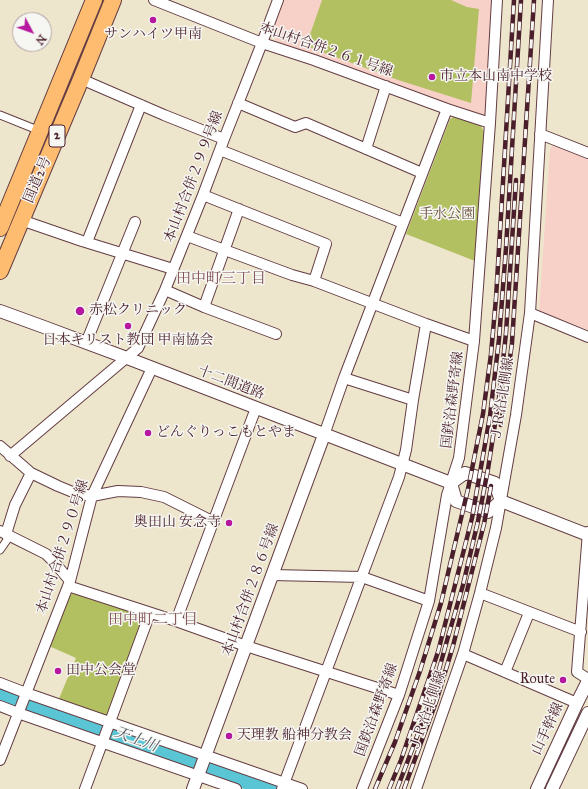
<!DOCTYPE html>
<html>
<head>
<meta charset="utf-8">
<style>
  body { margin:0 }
  #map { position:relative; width:588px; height:789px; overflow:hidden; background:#eee6cc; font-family:"IM FELL Great Primer",serif }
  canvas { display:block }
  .north { position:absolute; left:12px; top:12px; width:40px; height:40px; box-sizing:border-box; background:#f6f6f2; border:1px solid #b1a0a2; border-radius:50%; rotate:131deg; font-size:11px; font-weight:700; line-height:16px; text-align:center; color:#4a1f2b }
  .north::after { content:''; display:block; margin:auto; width:14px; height:18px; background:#b5179e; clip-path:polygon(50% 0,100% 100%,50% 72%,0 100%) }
</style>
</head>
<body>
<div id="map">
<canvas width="588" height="789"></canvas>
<div class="north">N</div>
</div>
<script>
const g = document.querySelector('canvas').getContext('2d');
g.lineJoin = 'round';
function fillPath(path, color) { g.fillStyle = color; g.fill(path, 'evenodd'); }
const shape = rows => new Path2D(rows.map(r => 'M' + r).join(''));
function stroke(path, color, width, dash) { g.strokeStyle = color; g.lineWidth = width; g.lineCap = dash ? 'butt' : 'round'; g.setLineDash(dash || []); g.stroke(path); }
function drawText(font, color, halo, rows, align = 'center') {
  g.font = font + ' "IM FELL Great Primer","Noto Serif JP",serif'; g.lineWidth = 3; g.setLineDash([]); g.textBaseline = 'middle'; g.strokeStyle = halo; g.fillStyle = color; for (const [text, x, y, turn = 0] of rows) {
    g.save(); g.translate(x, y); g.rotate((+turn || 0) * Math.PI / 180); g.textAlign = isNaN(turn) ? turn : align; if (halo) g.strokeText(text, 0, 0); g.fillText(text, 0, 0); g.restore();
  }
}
fillPath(shape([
  [282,0,493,0,486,114,480,116,276,41,271,32],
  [554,144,588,158,588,330,539,312,550,149]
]), '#f7d1c7');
fillPath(shape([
  [322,0,451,0,467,7,479,9,471,103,398,80,306,46],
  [455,116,481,126,484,132,475,261,406,234,450,119],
  [74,593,140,614,143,620,108,714,103,717,58,701,76,658,49,646,69,596]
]), '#b3c062');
stroke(shape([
  [0,692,34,705,273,789]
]), '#5ac5d4', 19);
const pedestrian = shape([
  [0,115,40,131],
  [0,550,7,540,6,534]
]);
const minor = shape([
  [154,0,262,43,314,60,447,109,490,123],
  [81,79,164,115,224,139],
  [238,103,295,127,306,123,422,173],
  [540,134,588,153],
  [366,149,386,86],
  [220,150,403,223],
  [203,195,326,244,314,281],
  [21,220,82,241,173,269],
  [187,236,292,275,314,281,426,324,474,341],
  [87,242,141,105],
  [165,290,204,307,276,334],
  [204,307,239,209],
  [530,313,588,337],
  [86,343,135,222],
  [344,378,413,400],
  [324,435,344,378,447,109],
  [0,446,31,473,58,486,75,493,92,496,118,491,141,492,164,497,214,522],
  [10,456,138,348,165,290,203,195,224,139,262,43,278,0],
  [0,531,46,554,54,562,70,581],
  [588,532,577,672,588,679],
  [6,534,15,505,31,473],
  [272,575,362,577,429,601],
  [68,586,176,621,246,646,399,695],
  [480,593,581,632],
  [176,621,256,408],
  [463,654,577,703],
  [505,672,529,613],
  [0,683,26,693,302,789],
  [0,706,18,713,236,789],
  [0,760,70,581,92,496,152,368],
  [85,789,110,722,150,613],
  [282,789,399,477,406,450,413,400,426,324],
  [362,789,399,695,429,601,447,495,459,458,474,341,490,123,497,0],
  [416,789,463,654,480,593,496,528,516,415,530,313,548,0]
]);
const tertiary = shape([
  [0,311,44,327,127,358,451,483],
  [451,483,456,501,488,512,501,501],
  [451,483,465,473,495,483,501,501],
  [501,501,588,535],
  [193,789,324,435],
  [537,789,577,703,588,681],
  [552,789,588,713]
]);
const trunk = shape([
  [0,228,94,0],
  [0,271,81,79,113,0]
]);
stroke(pedestrian, '#633d43', 9);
stroke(minor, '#633d43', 12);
stroke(tertiary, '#633d43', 14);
stroke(trunk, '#633d43', 18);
stroke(pedestrian, '#fff', 7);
stroke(minor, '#fff', 10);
stroke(tertiary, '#fff', 12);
stroke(trunk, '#fdbc70', 16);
const rail = shape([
  [501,425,512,343,534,0],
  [375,789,395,742,420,671,441,603,468,489,483,414,491,354,496,298,514,0],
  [389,789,401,760,438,652,472,518,490,416,499,339,506,248,521,0],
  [397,789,415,742,433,691,448,637,463,585,478,521,488,469,499,398,506,333,516,180],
  [404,789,436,702,453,646,484,524,491,486]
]);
stroke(rail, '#4a1f2b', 4.5);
stroke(rail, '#f6f6f2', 3, [9]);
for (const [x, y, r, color] of [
  [153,20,4,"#b5179e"],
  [432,77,4,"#b5179e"],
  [80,311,5,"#b5179e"],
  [128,326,4,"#b5179e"],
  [148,433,4,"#b5179e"],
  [229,523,4,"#b5179e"],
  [58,671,4,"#b5179e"],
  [563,680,4,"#b5179e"],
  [229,736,4,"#b5179e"]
]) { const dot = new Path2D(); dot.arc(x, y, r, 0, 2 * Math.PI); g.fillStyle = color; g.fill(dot); stroke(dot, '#f6f6f2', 1.5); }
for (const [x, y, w] of [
  [57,136,16]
]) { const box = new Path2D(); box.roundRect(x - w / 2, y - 11, w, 22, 3); g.fillStyle = '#f6f6f2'; g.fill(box); stroke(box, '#4a1f2b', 1); }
drawText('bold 13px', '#4a1f2b', null, [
  ["2",57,136]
]);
drawText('14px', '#4a1f2b', '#f6f6f2', [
  ["サンハイツ甲南",153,35,"center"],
  ["市立本山南中学校",440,77],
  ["赤松クリニック",89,311],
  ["日本キリスト教団 甲南協会",128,341,"center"],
  ["どんぐりっこもとやま",156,433],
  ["奥田山 安念寺",221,523,"right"],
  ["田中公会堂",66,671],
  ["Route",555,680,"right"],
  ["天理教 船神分教会",237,736]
], 'left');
drawText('14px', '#4a1f2b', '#f6f6f2', [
  ["本山村合併２６１号線",326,50,19],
  ["本山村合併２９９号線",194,177,-69],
  ["国道2号",38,180,-67],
  ["十二間道路",231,383,21],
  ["ＪＲ沿北側線",503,399,-81],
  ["国鉄沿森野寄線",453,400,-83],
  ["本山村合併２９０号線",63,547,-72],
  ["本山村合併２８６号線",251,590,-70],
  ["国鉄沿森野寄線",377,710,-70],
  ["ＪＲ沿北側線",428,711,-71],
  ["山手幹線",548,729,-65]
]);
drawText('14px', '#6a4f3c', '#f6f6f2', [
  ["手水公園",447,215]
]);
drawText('15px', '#815055', '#f6f6f2', [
  ["田中町三丁目",221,279],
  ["田中町二丁目",153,620]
]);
drawText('italic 15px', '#505966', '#f6f6f2', [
  ["天上川",136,740,20]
]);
</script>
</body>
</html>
